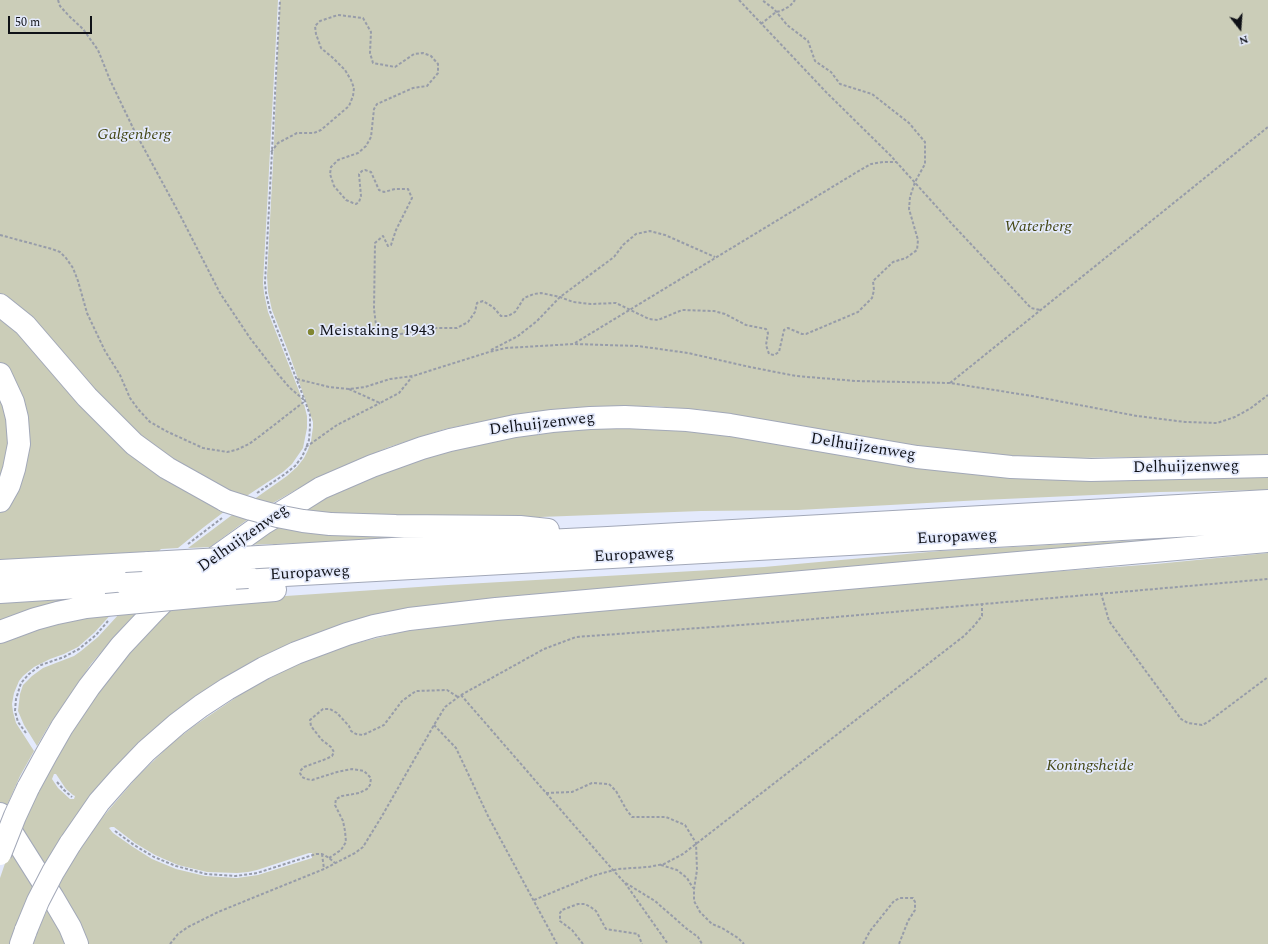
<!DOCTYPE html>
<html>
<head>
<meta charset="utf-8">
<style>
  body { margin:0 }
  #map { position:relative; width:1268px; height:944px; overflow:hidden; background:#e4eafc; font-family:Spectral,serif }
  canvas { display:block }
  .north { position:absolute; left:1220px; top:8px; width:40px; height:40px; -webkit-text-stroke:3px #e4eafc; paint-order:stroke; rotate:163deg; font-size:11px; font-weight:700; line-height:16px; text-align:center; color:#0f1117 }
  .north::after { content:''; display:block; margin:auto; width:14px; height:18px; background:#0f1117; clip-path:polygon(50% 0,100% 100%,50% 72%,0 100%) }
  .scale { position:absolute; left:8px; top:16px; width:84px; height:18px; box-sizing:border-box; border:2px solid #0f1117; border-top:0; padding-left:5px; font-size:12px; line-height:14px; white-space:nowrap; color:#0f1117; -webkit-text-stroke:3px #e4eafc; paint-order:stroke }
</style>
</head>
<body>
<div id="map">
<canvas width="1268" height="944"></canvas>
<div class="north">N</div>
<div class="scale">50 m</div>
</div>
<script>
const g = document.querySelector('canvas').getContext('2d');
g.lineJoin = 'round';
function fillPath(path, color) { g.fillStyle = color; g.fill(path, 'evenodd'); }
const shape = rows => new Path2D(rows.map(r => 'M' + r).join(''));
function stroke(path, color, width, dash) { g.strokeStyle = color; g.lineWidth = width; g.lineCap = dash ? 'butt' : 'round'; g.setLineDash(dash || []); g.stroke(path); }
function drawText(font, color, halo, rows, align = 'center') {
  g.font = font + ' Spectral,serif'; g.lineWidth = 3.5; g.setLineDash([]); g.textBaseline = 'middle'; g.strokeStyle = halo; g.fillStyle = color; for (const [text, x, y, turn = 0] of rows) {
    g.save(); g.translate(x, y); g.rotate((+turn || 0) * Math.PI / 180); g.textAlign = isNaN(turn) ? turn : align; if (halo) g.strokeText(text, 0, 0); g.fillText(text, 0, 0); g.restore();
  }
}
fillPath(shape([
  [0,0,278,0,263,283,264,293,268,312,301,396,300,395,303,405,304,404,307,416,307,428,303,448,292,464,283,472,245,497,231,493,159,455,0,296],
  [280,0,1268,0,1268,455,1075,458,1014,456,919,446,704,410,652,406,582,407,549,410,513,415,445,429,389,447,337,469,315,479,271,504,253,500,287,476,297,467,304,458,308,450,311,441,313,427,313,422,290,356,272,310,268,292,267,276,273,164],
  [0,312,46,357,229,508,204,527,178,548,161,549,159,551,0,560,0,510,8,498,8,376,0,363],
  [0,389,11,439,0,484],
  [631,424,778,441,1268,473,1268,490,1160,492,982,500,798,510,701,511,513,518,360,516,299,510,395,465,516,433],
  [236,512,251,517,210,547,188,548],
  [279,522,431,535,336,542,244,545],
  [1212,536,480,602,232,677,45,870,18,830,33,795,104,678,170,606,286,596,448,585,764,567,940,551],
  [54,774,56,774,66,789,73,795,75,796,74,799,70,799,58,788,52,779],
  [1268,553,1268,944,84,944,56,890,74,858,101,819,137,777,171,744,194,726,247,690,293,666,349,645,409,630,458,623,967,578,1156,564],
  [111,827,114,827,135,843,155,855,178,865,207,872,237,873,248,872,257,870,309,853,312,853,312,858,258,875,237,878,205,876,176,869,152,859,133,847,113,833,109,828],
  [102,597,0,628,0,603],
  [114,611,95,632,78,647,64,654,50,659,34,667,23,676,19,681,14,693,12,704,13,712,16,723,34,751,20,776,5,810,0,802,0,642,29,630],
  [138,611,121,629,91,664,48,727,37,746,24,725,18,711,20,694,23,685,32,676,43,668,74,656,81,651,98,637,120,613],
  [12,843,37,883,11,944,0,944,0,878],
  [50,903,70,944,32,944]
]), '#cbcdb8');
const highway = shape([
  [0,305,25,325,87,397,134,444,167,468,226,501],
  [0,374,13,402,17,418,19,444,14,469,9,485,0,501],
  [330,524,396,526,520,527,548,530],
  [277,556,442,546,608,538,1268,501],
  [205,565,264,523,297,503,321,488,372,466,422,448,450,440,515,426,552,421,590,418,625,417,687,420,730,425,917,457,1011,467,1091,470,1268,466],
  [0,571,149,563],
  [248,577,1268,521],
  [0,592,126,584],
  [226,594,275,590],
  [0,632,35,619,57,613,86,607,106,605],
  [28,788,46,755,62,727,89,687,121,646,153,612,174,591],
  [0,814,53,898,70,927,77,944],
  [70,844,99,802,122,776,146,751,177,724,201,706,227,689,264,668,296,653,347,634,374,626,409,619,496,609,1268,541],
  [21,944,26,930]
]);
stroke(highway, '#a2a8b8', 24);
stroke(shape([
  [58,0,60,6,69,16,83,29,98,50,110,80,134,130,180,215,220,293,250,338,277,373,290,388,304,400],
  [739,0,826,92,891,156,953,225,1031,308,1040,310],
  [761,24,776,12,781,11,790,6,795,0],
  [271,152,278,143,297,133,314,133,321,130,349,106,353,96,354,88,351,80,345,70,333,58,321,48,316,34,315,26,320,21,338,15,363,18,371,32,370,53,373,63,395,67,414,54,423,53,431,56,438,64,438,73,427,86,413,88,377,104,374,109,371,137,366,146,358,153,338,160,331,167,330,174,334,186,346,200,353,203,356,204,359,202,361,196,359,174,362,171,365,170,371,172,379,190,384,192,395,189,408,189,412,198,396,230,391,245,388,246,383,236,375,243,374,309,376,325,383,336,393,336,424,328,457,328,468,322,475,312,477,303,483,301,493,307,501,316,508,316,515,312,519,306,524,298,534,294,541,293,560,297,573,302,591,304,616,303,649,319,658,320,682,310,714,311,725,314,746,325,766,329,768,333,766,345,769,354,774,355,779,352,784,330,788,328,802,334,806,334,858,312,872,298,874,290,873,281,893,262,906,258,917,250,918,240,909,209,910,197,915,182,925,164,925,142,909,123,872,94,840,84,831,72,815,61,808,41,787,25,774,9,762,0],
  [0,235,52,249,60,252,66,258,73,268,78,281,87,313,105,351,120,375,130,398,138,409,150,422,168,432,203,448,227,452,236,450,249,444,260,436,305,401],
  [575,343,857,172,871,164,883,162,896,162],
  [491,350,518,336,537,321,560,297,614,257,623,245,636,234,650,231,665,235,715,257],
  [297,379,329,387,349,389,365,387,390,379,413,376,489,352,506,348,574,344,638,346,688,353,750,367,796,376,856,381,950,383,1032,396,1137,416,1185,422,1217,423,1235,417,1251,408,1268,395],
  [950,383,1268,127],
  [349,389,380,403,399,393,412,377],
  [306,447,337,425,380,403],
  [257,493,285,474,295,466,302,457,306,448,309,440,310,427,310,415,305,401,270,311,266,293,265,283,280,0],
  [188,544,222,518],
  [1101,593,1109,621,1181,719,1188,723,1202,725,1208,722,1268,677],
  [461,695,613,870,624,882,655,901,687,929,698,937,702,944],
  [434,725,456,748,488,816,557,944],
  [26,733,18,722,15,711,16,699,21,683,29,674,41,665,64,657,79,649,96,635,108,621],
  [57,782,64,790,72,797],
  [546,793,572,792,592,783,609,784,616,791,626,809,632,817,666,817,685,825,696,843,697,870,694,889,694,901,700,912,712,924,722,928,738,938,744,944],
  [115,831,134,845,154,857,176,866,206,874,236,876,257,873,316,854,322,854,329,858,335,863],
  [322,854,324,869],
  [329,858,341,850,346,842,345,831,343,821,335,805,336,799,342,796,359,793,367,789,370,785,371,778,364,771,352,769,337,772,312,780,306,779,302,777,300,773,301,770,304,767,326,759,332,756,334,752,331,747,322,740,314,730,311,726,310,720,323,709,330,709,337,713,349,726,351,731,356,734,363,735,384,725,402,701,416,691,447,690,458,697],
  [661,865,677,870,687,878,693,888],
  [625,883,668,944],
  [534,900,592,876,618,869,648,867,664,864,683,854,964,636,973,627,982,616,982,604],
  [170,944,178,934,188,927,218,912,324,869,355,853,363,847,382,816,434,725,445,707,461,695,544,649,576,637,768,623,1268,579],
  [583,944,572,930,560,921,560,913,562,910,578,904,585,904,592,908,596,911,606,929,638,934,642,944],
  [863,944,870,931,894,901,900,898,913,898,915,902,915,910,908,921,899,944]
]), '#979ca9', 2, [3, 2]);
stroke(highway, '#fff', 22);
const highwayBridge = shape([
  [226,501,251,509,277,516,303,521,330,524],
  [149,563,277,556],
  [126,584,248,577],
  [106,605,226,594],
  [0,854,15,816,28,788],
  [26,930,38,901,53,872,70,844]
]);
stroke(highwayBridge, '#a2a8b8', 24, []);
stroke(highwayBridge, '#fff', 22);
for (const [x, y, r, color] of [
  [311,332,4,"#818631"]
]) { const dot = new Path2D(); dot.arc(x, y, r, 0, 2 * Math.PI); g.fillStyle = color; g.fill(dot); stroke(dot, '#e4eafc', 1.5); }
drawText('italic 16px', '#434613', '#e4eafc', [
  ["Galgenberg",134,136],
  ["Waterberg",1038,228],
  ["Koningsheide",1090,767]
]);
drawText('16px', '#0f1117', '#e4eafc', [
  ["Meistaking 1943",319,332]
], 'left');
drawText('16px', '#0f1117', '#e4eafc', [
  ["Delhuijzenweg",542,425,-7],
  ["Delhuijzenweg",863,448,9],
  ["Delhuijzenweg",1186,468,-1],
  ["Europaweg",957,538,-3],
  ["Delhuijzenweg",244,539,-35],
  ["Europaweg",634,556,-3],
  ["Europaweg",310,574,-3]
]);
</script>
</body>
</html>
